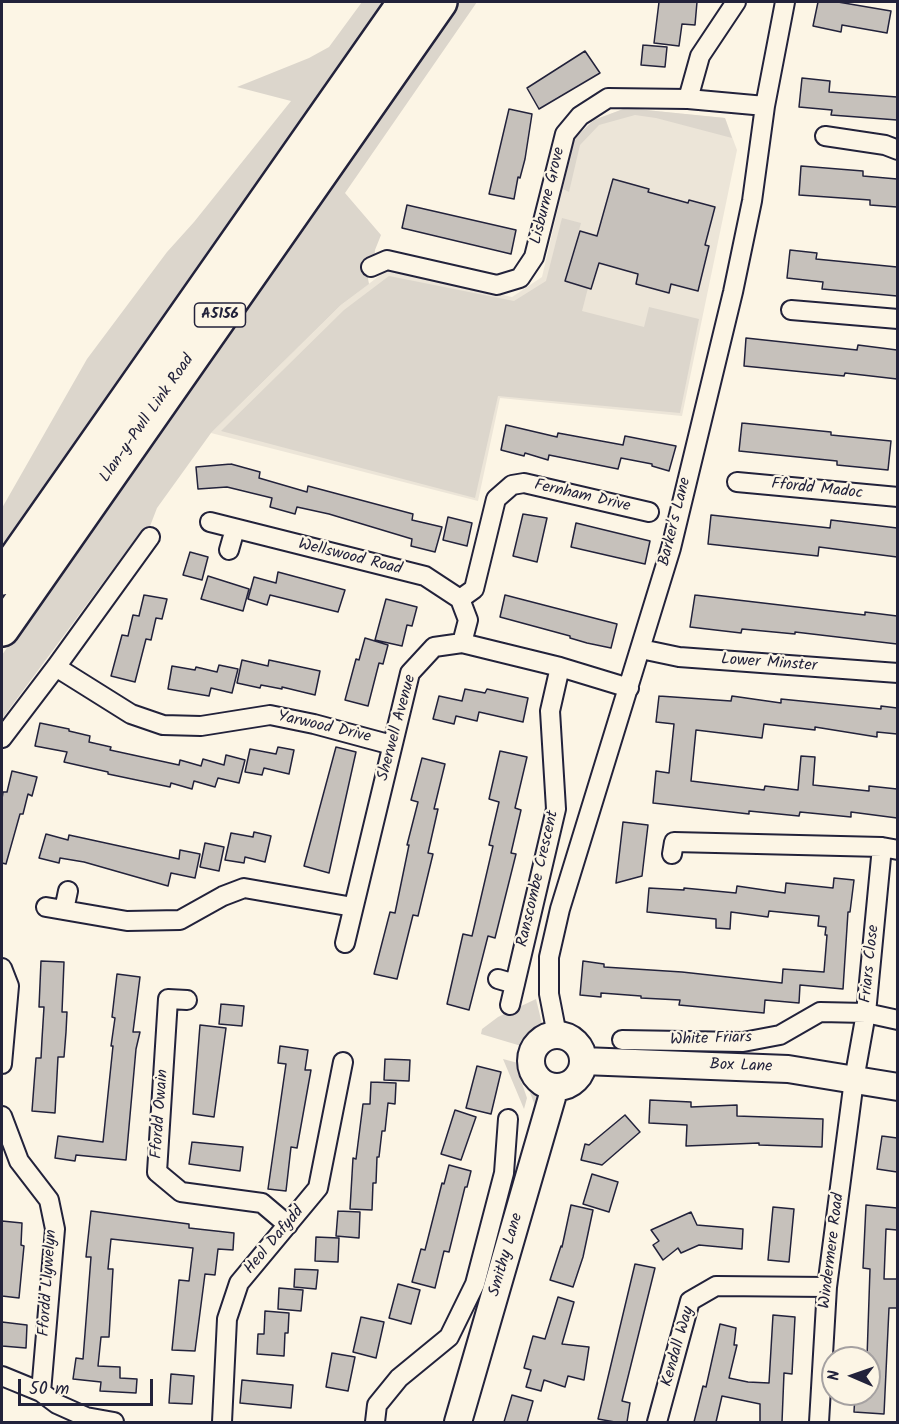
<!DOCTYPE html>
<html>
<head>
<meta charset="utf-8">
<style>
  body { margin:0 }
  #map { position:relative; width:899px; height:1424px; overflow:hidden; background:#fcf5e5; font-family:Kalam,sans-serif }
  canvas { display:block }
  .frame { position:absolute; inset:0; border:3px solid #22223b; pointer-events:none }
  .north { position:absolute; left:821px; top:1346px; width:60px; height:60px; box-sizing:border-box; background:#fcf5e5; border:2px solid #a5a1a1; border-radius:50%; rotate:272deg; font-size:16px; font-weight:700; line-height:24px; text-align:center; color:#22223b }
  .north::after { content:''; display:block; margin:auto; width:21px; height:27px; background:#22223b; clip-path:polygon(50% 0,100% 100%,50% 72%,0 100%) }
  .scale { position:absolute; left:18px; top:1379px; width:135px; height:27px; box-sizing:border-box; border:3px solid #22223b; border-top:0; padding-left:8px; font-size:18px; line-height:21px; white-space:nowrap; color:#22223b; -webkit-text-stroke:4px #fcf5e5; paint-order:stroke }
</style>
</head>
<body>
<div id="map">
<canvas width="899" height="1424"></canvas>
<div class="frame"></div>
<div class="north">N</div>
<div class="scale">50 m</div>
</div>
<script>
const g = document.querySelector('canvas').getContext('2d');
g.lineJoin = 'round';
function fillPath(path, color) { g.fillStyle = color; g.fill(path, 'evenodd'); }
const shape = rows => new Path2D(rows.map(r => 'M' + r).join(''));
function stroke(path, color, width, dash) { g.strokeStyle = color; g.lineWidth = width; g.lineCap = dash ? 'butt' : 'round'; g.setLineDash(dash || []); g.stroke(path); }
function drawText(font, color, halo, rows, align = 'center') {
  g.font = font + ' Kalam,sans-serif'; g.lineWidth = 4.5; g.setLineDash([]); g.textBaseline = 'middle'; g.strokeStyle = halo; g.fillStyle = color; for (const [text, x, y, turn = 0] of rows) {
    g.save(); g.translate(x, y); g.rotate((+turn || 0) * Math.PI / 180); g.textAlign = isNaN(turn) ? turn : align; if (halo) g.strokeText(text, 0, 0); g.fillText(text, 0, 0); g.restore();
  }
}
fillPath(shape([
  [626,108,725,118,737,150,682,416,500,398,478,501,211,433,341,305,387,270,512,297,542,277,574,139,594,120]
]), '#ece5d8');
fillPath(shape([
  [362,2,384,2,299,126,2,549,2,508,87,359,167,252,194,222,291,101,237,87,309,58,329,47],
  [460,2,477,2,345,193,381,235,375,250,374,262,366,268,369,284,341,305,211,433,157,508,147,534,139,534,2,719,2,655,245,304,359,149],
  [626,108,725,118,732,138,656,118,635,115,599,125,580,145,569,192,563,189,574,139,594,120],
  [562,218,581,223,565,281,588,288,582,311,644,327,649,307,699,319,680,413,498,396,475,498,221,431,344,310,389,276,514,301,546,281],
  [536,999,544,1032,535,1036,528,1048,481,1034,482,1029,498,1017],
  [523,1057,528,1059,529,1069,537,1082,541,1097,537,1111,521,1069],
  [503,1059,518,1063,517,1069,527,1098,524,1109]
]), '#dcd6cc');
const building = shape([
  [659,2,697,2,695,25,682,24,679,46,654,43,659,2],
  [818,2,838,2,891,11,887,33,842,25,841,32,813,26,818,2],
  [643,45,667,47,665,67,641,65,643,45],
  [585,51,600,73,539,109,527,88,585,51],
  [802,78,830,81,829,92,897,97,897,120,831,115,832,110,799,107,802,78],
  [509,109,532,114,525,159,520,178,518,177,514,199,489,194,509,109],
  [801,166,863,171,863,176,897,179,897,207,870,205,870,200,799,195,801,166],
  [613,179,649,189,648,192,688,203,689,200,715,207,705,245,709,246,698,291,671,284,669,293,636,284,638,274,599,263,591,289,565,281,580,231,597,236,613,179],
  [407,205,516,230,511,254,402,228,407,205],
  [790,250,817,253,816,259,897,267,897,296,822,289,823,282,787,278,790,250],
  [746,338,857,350,858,345,897,350,897,379,845,373,844,376,744,366,746,338],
  [742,423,831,432,831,435,891,441,888,470,837,465,837,461,739,451,742,423],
  [506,425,557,437,558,433,623,445,625,436,676,446,669,471,652,466,652,464,621,458,618,469,549,455,548,460,525,453,524,456,501,450,506,425],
  [231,464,260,472,259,478,307,492,308,486,413,514,412,520,442,527,435,552,411,546,412,539,329,514,297,507,295,514,270,507,272,498,227,487,198,489,196,467,231,464],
  [523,514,547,518,537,562,513,556,523,514],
  [711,515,830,528,831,520,897,528,897,557,819,547,818,556,708,544,711,515],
  [448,517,472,523,467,546,443,540,448,517],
  [576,523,650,541,645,564,571,547,576,523],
  [190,552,208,557,202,580,183,575,190,552],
  [278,572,345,590,338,612,270,595,267,605,248,599,254,577,276,583,278,572],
  [208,576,249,589,243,611,201,599,208,576],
  [144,595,167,599,162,619,156,618,151,640,146,639,135,682,111,676,122,635,128,636,133,615,139,616,144,595],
  [505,595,617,624,611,648,587,643,570,638,570,636,500,617,505,595],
  [695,595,865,615,865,612,897,616,897,644,795,632,795,634,742,629,741,633,690,627,695,595],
  [386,599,417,607,412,626,407,625,402,646,375,640,386,599],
  [365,638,388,645,383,664,379,663,368,706,345,700,356,659,359,660,365,638],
  [242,660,268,666,269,660,320,671,315,695,282,687,282,689,261,685,260,688,237,683,242,660],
  [219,665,238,669,232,693,211,688,209,696,168,689,172,666,195,670,196,667,217,672,219,665],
  [465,689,485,693,487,689,528,698,523,722,479,712,477,721,456,716,454,724,433,719,439,696,462,701,465,689],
  [659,696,731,701,732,696,781,703,781,699,881,709,881,706,897,708,897,734,877,732,877,737,815,727,815,730,764,724,762,738,696,730,691,781,764,790,765,786,798,790,801,756,815,757,813,785,869,791,869,786,897,789,897,818,851,812,851,817,800,812,799,816,749,811,749,814,653,803,656,771,669,773,674,724,656,722,659,696],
  [40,723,69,729,69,731,90,736,89,742,111,747,110,750,179,765,180,760,201,766,203,759,224,765,226,755,245,760,239,783,218,778,215,787,194,781,192,789,171,783,170,787,108,774,108,772,64,762,67,752,35,746,40,723],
  [278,747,294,750,289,774,264,768,262,775,245,772,250,749,276,754,278,747],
  [336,747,356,752,329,873,304,866,336,747],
  [500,751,527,757,515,808,521,810,511,853,516,854,495,938,488,936,469,1010,447,1004,463,934,472,936,493,846,489,845,499,802,489,799,500,751],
  [422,758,445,764,434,809,438,809,428,853,433,854,418,916,413,915,397,979,374,974,390,912,395,913,409,845,407,845,418,802,411,800,422,758],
  [12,771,37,777,32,796,28,794,23,814,20,814,6,864,2,863,2,799,3,792,7,792,12,771],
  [623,822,648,825,642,876,616,883,623,822],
  [254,832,271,836,265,862,245,857,244,863,225,860,231,833,253,837,254,832],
  [46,834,68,840,69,835,179,859,180,850,200,854,195,878,171,873,168,886,84,862,60,858,59,863,39,858,46,834],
  [205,843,224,847,219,871,200,867,205,843],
  [834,878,854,880,850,912,848,912,843,989,800,985,799,1003,765,1000,764,1013,679,1005,680,1000,641,998,641,996,601,993,601,997,580,995,583,961,604,964,604,967,682,972,782,983,783,969,824,972,827,935,825,935,826,927,818,926,819,916,769,911,768,917,731,912,730,929,716,928,716,919,647,912,649,888,684,890,684,888,736,893,737,886,785,893,786,883,833,888,834,878],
  [41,961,64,962,62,1012,67,1012,66,1032,64,1057,58,1057,55,1113,32,1111,36,1058,41,1058,42,1039,44,1007,39,1007,41,961],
  [117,974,140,977,133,1032,140,1032,136,1049,126,1160,76,1155,75,1161,55,1158,58,1136,103,1142,113,1046,111,1046,115,1018,112,1017,117,974],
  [221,1004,244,1006,242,1026,219,1024,221,1004],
  [200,1025,226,1028,214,1117,193,1114,200,1025],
  [280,1046,308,1050,305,1070,311,1070,297,1148,291,1147,286,1191,268,1189,286,1064,278,1063,280,1046],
  [385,1059,410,1060,409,1081,384,1080,385,1059],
  [477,1066,501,1072,491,1114,466,1108,477,1066],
  [371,1082,396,1083,395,1104,388,1103,385,1131,382,1131,379,1157,377,1157,376,1183,373,1183,372,1210,350,1209,353,1158,356,1159,363,1104,370,1104,371,1082],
  [650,1100,691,1102,691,1107,737,1105,737,1116,823,1119,822,1147,759,1145,759,1143,686,1146,687,1125,649,1123,650,1100],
  [455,1110,476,1117,461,1160,441,1154,455,1110],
  [625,1115,640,1132,602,1165,581,1160,585,1144,589,1145,625,1115],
  [882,1136,897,1138,897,1172,877,1169,882,1136],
  [192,1142,243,1147,240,1171,189,1164,192,1142],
  [449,1165,471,1171,467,1187,465,1187,449,1252,444,1251,435,1288,412,1282,421,1249,425,1250,442,1183,444,1184,449,1165],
  [592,1174,618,1182,609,1212,583,1204,592,1174],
  [571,1205,593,1210,583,1257,573,1287,550,1280,561,1246,562,1247,571,1205],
  [866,1205,897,1208,897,1230,886,1229,884,1279,897,1279,897,1308,889,1308,884,1414,854,1412,855,1394,869,1394,869,1358,867,1358,870,1269,863,1268,866,1205],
  [773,1207,794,1209,789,1262,768,1260,773,1207],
  [91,1211,189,1224,189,1228,234,1233,233,1250,218,1249,215,1275,205,1274,195,1351,172,1350,179,1280,189,1281,193,1248,111,1239,108,1269,113,1269,109,1337,101,1337,98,1366,120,1367,120,1378,137,1379,136,1393,100,1391,101,1382,73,1379,76,1358,83,1359,91,1257,86,1257,91,1211],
  [338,1211,360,1212,359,1238,336,1236,338,1211],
  [691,1212,697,1225,743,1229,742,1249,699,1245,681,1253,678,1248,663,1260,653,1245,659,1241,651,1230,691,1212],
  [2,1221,22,1223,21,1245,24,1246,19,1298,2,1296,2,1221],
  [316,1237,339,1238,338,1262,315,1261,316,1237],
  [635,1264,655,1268,622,1401,630,1403,627,1422,615,1422,598,1419,635,1264],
  [295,1269,318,1270,316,1289,294,1287,295,1269],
  [398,1284,420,1290,411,1324,389,1318,398,1284],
  [279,1288,303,1290,301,1311,278,1309,279,1288],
  [558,1297,574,1302,562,1344,589,1347,584,1380,568,1376,565,1387,544,1380,541,1391,526,1387,531,1370,524,1368,533,1336,545,1339,558,1297],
  [265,1311,289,1313,288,1333,285,1333,284,1356,257,1354,258,1334,264,1334,265,1311],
  [773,1315,795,1317,792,1374,784,1373,782,1422,760,1422,760,1404,722,1396,716,1422,694,1422,703,1386,706,1387,720,1324,736,1328,734,1345,737,1345,729,1378,748,1382,769,1383,773,1315],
  [361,1317,384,1322,376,1358,353,1352,361,1317],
  [2,1322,27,1325,26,1348,2,1346,2,1322],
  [332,1353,355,1357,348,1391,326,1387,332,1353],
  [171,1374,194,1376,192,1404,169,1403,171,1374],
  [242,1380,293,1385,291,1408,240,1403,242,1380],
  [512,1395,533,1401,527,1422,504,1422,512,1395]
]);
fillPath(building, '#c6c1bb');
stroke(building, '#22223b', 1.5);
const street = shape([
  [688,99,700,56,736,2],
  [825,136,885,145,898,150],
  [371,267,387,260,497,285,520,278,534,257,565,134,580,116,608,98,688,99,765,106],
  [791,310,898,319],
  [737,482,898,497],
  [210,522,425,576,460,599],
  [229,550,235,529],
  [462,643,468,620,460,599,474,589,496,499,512,485,524,483,649,512],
  [641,649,679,657,898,673],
  [56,667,131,714,163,725,201,726,270,715,314,724,392,745],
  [2,738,56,667,150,537],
  [672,854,674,842,882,847,898,850],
  [46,907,127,921,180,920,223,896,244,888,353,907],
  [64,910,68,891],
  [345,943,410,673,434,647,462,643,560,667,629,688],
  [2,968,9,986,2,1064],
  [498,979,515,984],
  [187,1000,168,999,157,1172,181,1192,262,1203,288,1225],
  [510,1005,556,809,550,711,560,667],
  [557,1035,549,994,549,957,560,909,671,548,733,292,752,201,765,106,785,2],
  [622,1040,743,1042,780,1035,820,1012,866,1013,898,1020],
  [2,1116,19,1161,49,1200,55,1229,41,1392,57,1404,86,1417,114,1422],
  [2,1376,41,1392],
  [222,1422,227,1319,239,1283,318,1188,343,1062],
  [375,1422,377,1405,399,1378,449,1337,475,1284,504,1173,508,1119],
  [657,1422,690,1301,716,1286,827,1287],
  [819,1422,827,1287,854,1080,866,1013,882,847]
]);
const secondary = shape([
  '531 1061a26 26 0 1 1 52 0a26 26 0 1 1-52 0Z',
  [583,1061,788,1069,898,1087],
  [458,1422,555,1087]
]);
const highway = shape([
  [2,578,405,2],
  [2,629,440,2]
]);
stroke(street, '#22223b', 22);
stroke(secondary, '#22223b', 30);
stroke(highway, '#22223b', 38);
stroke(street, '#fcf5e5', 18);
stroke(secondary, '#fcf5e5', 26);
stroke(highway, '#fcf5e5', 33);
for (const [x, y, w] of [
  [220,315,51]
]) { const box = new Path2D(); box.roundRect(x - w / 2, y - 12, w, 24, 4.5); g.fillStyle = '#fcf5e5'; g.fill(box); stroke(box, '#22223b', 1.5); }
drawText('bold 15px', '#22223b', null, [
  ["A5156",220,315]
]);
drawText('16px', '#22223b', '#fcf5e5', [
  ["Lisburne Grove",549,196,-76],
  ["Llan-y-Pwll Link Road",148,419,-55],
  ["Ffordd Madoc",817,490,6],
  ["Fernham Drive",582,497,13],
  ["Barker's Lane",676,522,-76],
  ["Wellswood Road",350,558,14],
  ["Lower Minster",769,664,4],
  ["Yarwood Drive",324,728,13],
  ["Sherwell Avenue",398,728,-75],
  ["Ranscombe Crescent",539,879,-77],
  ["Friars Close",871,964,-84],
  ["White Friars",711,1040,-2],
  ["Box Lane",741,1067,2],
  ["Ffordd Owain",161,1114,-86],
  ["Heol Dafydd",275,1241,-50],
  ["Windermere Road",833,1251,-83],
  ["Smithy Lane",507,1255,-74],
  ["Ffordd Llywelyn",49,1283,-86],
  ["Kendall Way",679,1347,-74]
]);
</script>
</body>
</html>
